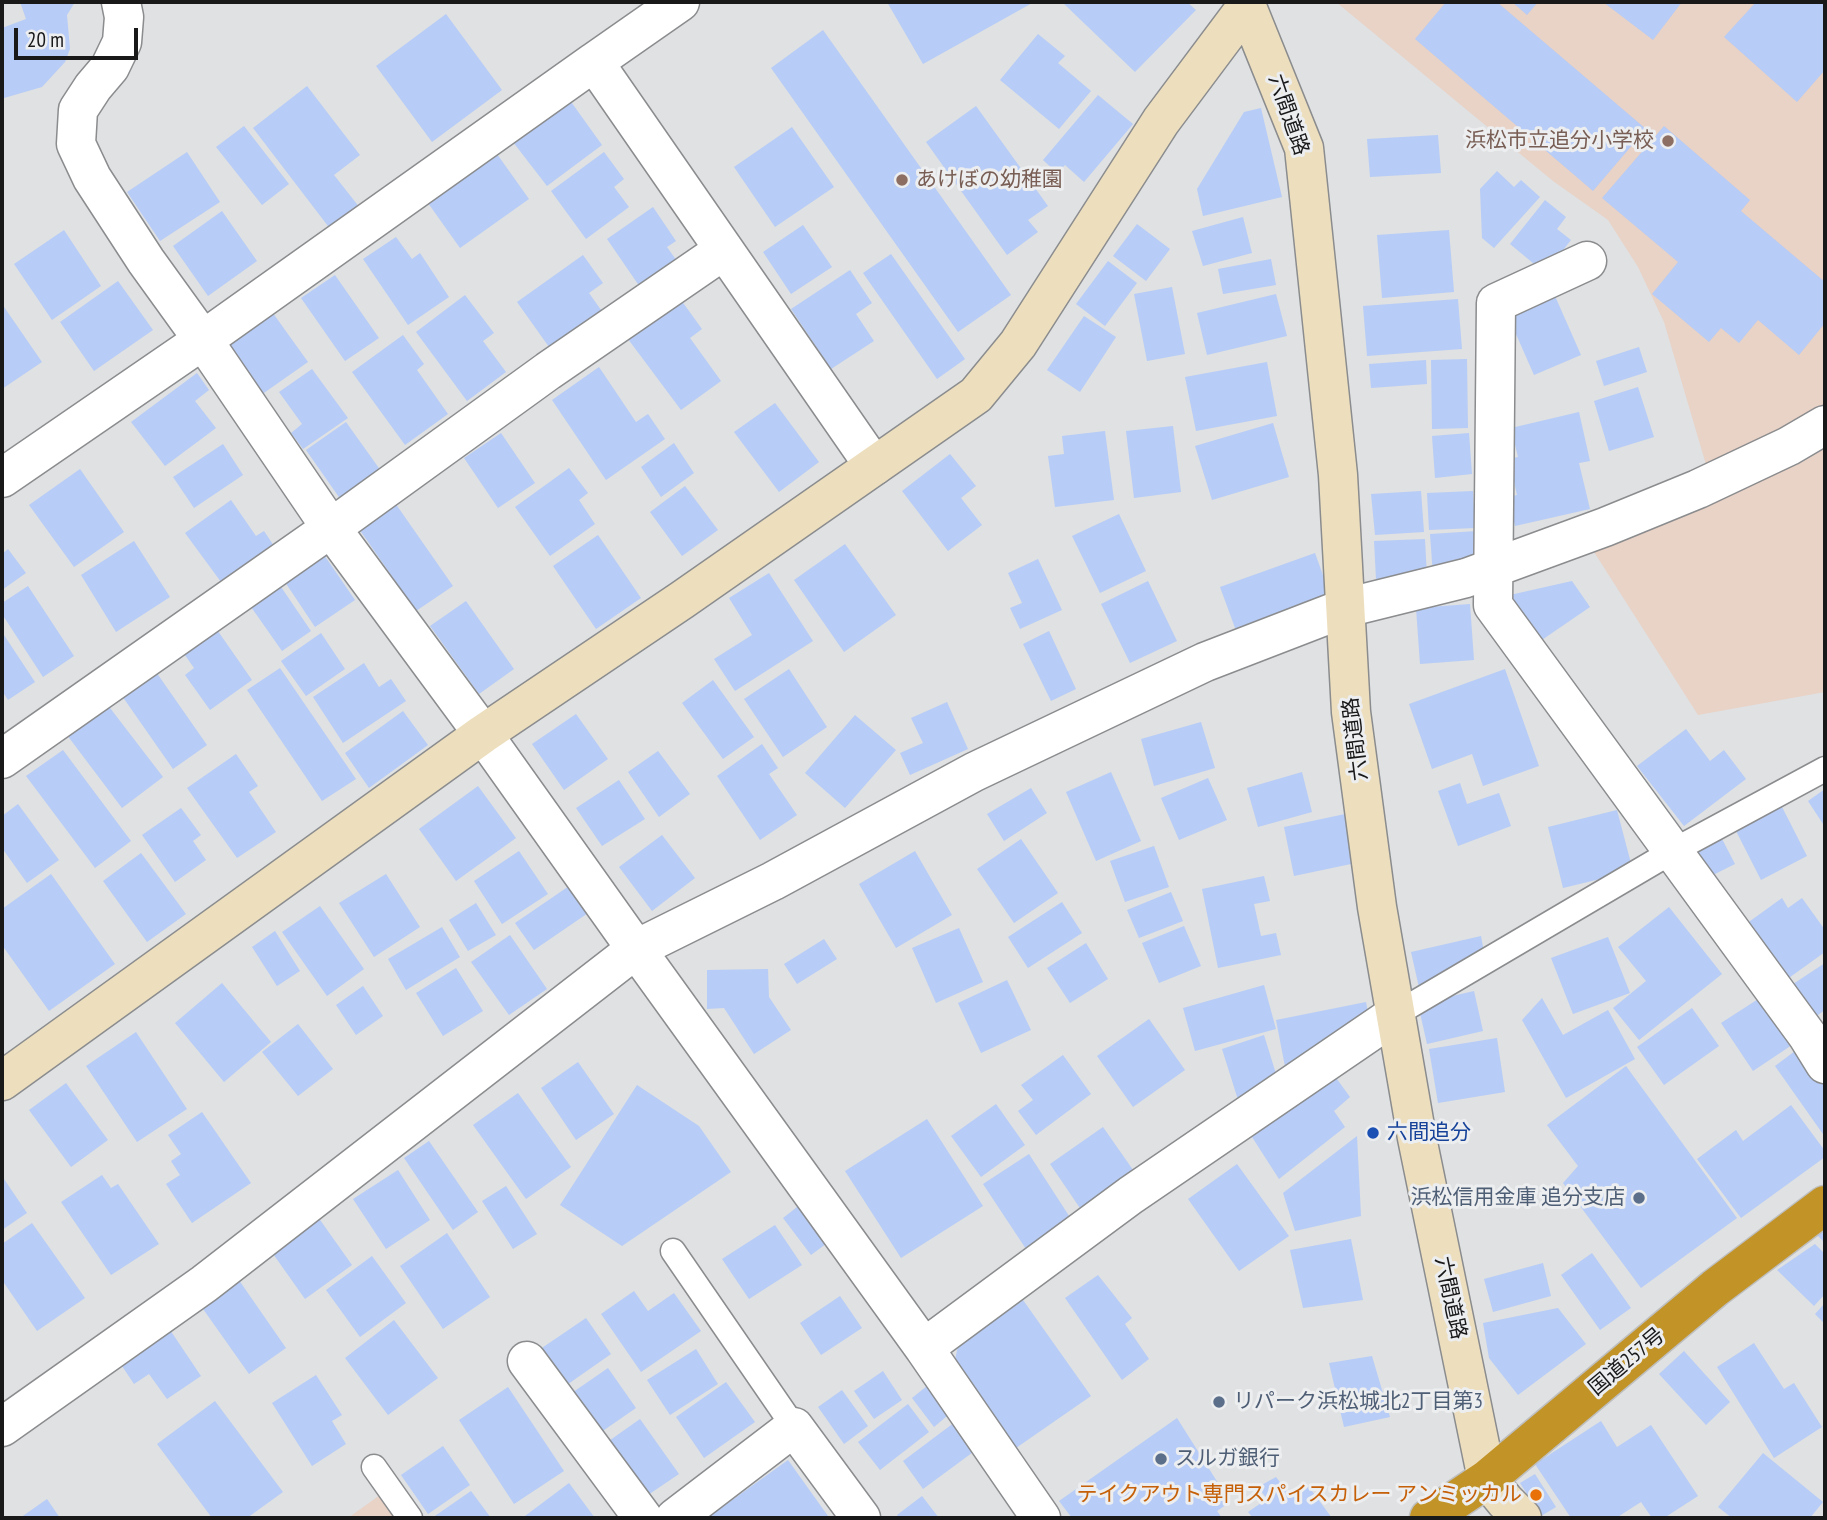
<!DOCTYPE html>
<html>
<head>
<meta charset="utf-8">
<style>
  body { margin:0 }
  #map { position:relative; width:1827px; height:1520px; overflow:hidden; background:#dfe1e3; font-family:"PT Sans Narrow",sans-serif }
  canvas { display:block }
  .frame { position:absolute; inset:0; border:4px solid #19191a; pointer-events:none }
  .scale { position:absolute; left:14px; top:28px; width:124px; height:32px; box-sizing:border-box; border:4px solid #19191a; border-top:0; padding-left:9px; font-size:21px; line-height:24px; white-space:nowrap; color:#19191a; -webkit-text-stroke:5px #edeef0; paint-order:stroke }
</style>
</head>
<body>
<div id="map">
<canvas width="1827" height="1520"></canvas>
<div class="frame"></div>
<div class="scale">20 m</div>
</div>
<script>
const g = document.querySelector('canvas').getContext('2d');
g.lineJoin = 'round';
function fillPath(path, color) { g.fillStyle = color; g.fill(path, 'evenodd'); }
const shape = rows => new Path2D(rows.map(r => 'M' + r).join(''));
function stroke(path, color, width, dash) { g.strokeStyle = color; g.lineWidth = width; g.lineCap = dash ? 'butt' : 'round'; g.setLineDash(dash || []); g.stroke(path); }
function drawText(font, color, halo, rows, align = 'center') {
  g.font = font + ' "PT Sans Narrow","Noto Sans JP",sans-serif'; g.lineWidth = 6; g.setLineDash([]); g.textBaseline = 'middle'; g.strokeStyle = halo; g.fillStyle = color; for (const [text, x, y, turn = 0] of rows) {
    g.save(); g.translate(x, y); g.rotate((+turn || 0) * Math.PI / 180); g.textAlign = isNaN(turn) ? turn : align; if (halo) g.strokeText(text, 0, 0); g.fillText(text, 0, 0); g.restore();
  }
}
fillPath(shape([
  [1336,2,1825,2,1825,410,1707,468,1664,322,1638,267,1608,220,1553,181],
  [1825,448,1825,692,1698,715,1594,552,1804,461],
  [380,1495,395,1518,348,1518]
]), '#e9d2c6');
fillPath(shape([
  [20,2,75,2,67,15,70,49,65,62,42,87,4,98,2,98,2,28,26,19],
  [887,2,1034,2,923,64],
  [1062,2,1187,2,1196,10,1135,72],
  [1446,2,1497,2,1646,129,1593,191,1415,39],
  [1512,2,1538,2,1527,15],
  [1603,2,1682,2,1653,40],
  [1756,2,1825,2,1825,70,1797,102,1724,37],
  [446,14,502,90,432,142,376,66],
  [823,30,1011,295,958,332,771,68],
  [1038,34,1065,56,1058,63,1091,91,1059,129,1000,80],
  [307,86,360,155,334,175,360,208,331,230,253,128],
  [1098,95,1133,124,1084,182,1065,165,1057,173,1043,160],
  [569,99,602,145,547,186,513,142],
  [976,106,1048,206,1028,220,1038,232,1007,255,926,142],
  [1261,108,1282,197,1203,216,1197,189,1244,112],
  [244,126,289,184,262,205,216,147],
  [1664,126,1750,200,1741,211,1825,282,1825,323,1799,355,1758,320,1739,343,1721,328,1709,342,1652,294,1678,262,1602,198],
  [792,127,834,187,775,227,734,167],
  [1438,135,1441,173,1370,177,1367,139],
  [187,152,220,202,160,241,127,192],
  [604,152,624,179,614,187,629,207,586,239,551,191],
  [497,154,529,199,460,248,428,203],
  [1497,171,1514,187,1521,180,1540,197,1494,248,1482,238,1480,189],
  [1545,200,1566,217,1557,229,1571,240,1545,273,1510,244],
  [653,207,676,241,667,247,679,264,642,290,607,239],
  [222,211,257,261,208,296,173,246],
  [1243,217,1252,253,1203,266,1192,231],
  [1137,224,1170,249,1146,281,1113,256],
  [803,225,832,267,791,294,763,252],
  [64,230,101,286,52,320,14,264],
  [1449,230,1454,292,1382,298,1377,235],
  [396,237,412,259,420,253,449,297,408,325,363,259],
  [891,254,965,359,937,379,863,273],
  [583,255,603,283,589,293,606,317,554,354,517,302],
  [1271,259,1276,285,1223,294,1218,269],
  [1108,261,1137,283,1105,326,1076,304],
  [850,270,872,303,856,314,874,341,831,369,791,309],
  [335,275,379,338,345,361,301,298],
  [118,281,153,330,94,371,60,322],
  [1172,287,1185,354,1147,361,1134,294],
  [1276,294,1287,336,1207,355,1197,313],
  [465,295,494,333,483,341,506,372,467,401,416,332],
  [1555,296,1581,355,1534,375,1508,316],
  [1458,299,1462,349,1367,356,1363,306],
  [681,300,702,329,690,338,721,381,681,410,628,339],
  [2,304,42,362,2,389],
  [270,309,308,362,261,395,223,342],
  [1084,316,1116,337,1080,392,1047,370],
  [403,335,424,364,417,370,448,414,405,445,352,372],
  [1639,347,1647,372,1604,386,1596,361],
  [1467,359,1468,428,1432,429,1431,360],
  [1426,360,1427,384,1371,388,1369,364],
  [1267,362,1277,416,1196,431,1185,377],
  [599,367,636,422,648,414,665,439,606,480,552,400],
  [312,369,348,418,303,449,291,433,302,424,279,392],
  [197,373,209,390,195,401,216,428,165,466,131,422],
  [1638,387,1654,437,1609,451,1594,401],
  [775,403,819,462,779,492,734,432],
  [1579,412,1590,461,1579,463,1590,509,1515,526,1508,497,1517,495,1509,459,1518,457,1511,428],
  [346,422,381,471,341,500,306,450],
  [1273,423,1289,477,1212,500,1195,446],
  [1173,426,1181,492,1134,498,1126,431],
  [1105,431,1114,500,1055,507,1048,456,1064,454,1062,436],
  [501,433,535,483,498,508,464,458],
  [1469,433,1472,474,1435,478,1432,436],
  [674,443,694,473,661,497,641,467],
  [223,444,243,475,194,508,173,477],
  [950,454,976,486,961,498,982,525,948,551,902,491],
  [569,468,588,493,579,500,595,524,550,556,515,507],
  [80,469,124,532,74,567,29,505],
  [685,486,718,530,682,556,650,512],
  [1421,491,1424,532,1375,535,1371,494],
  [1473,491,1475,528,1429,530,1427,493],
  [231,500,256,536,264,531,276,549,224,586,185,533],
  [393,500,453,586,416,611,357,526],
  [1119,514,1146,571,1100,593,1072,536],
  [1477,531,1478,554,1433,576,1430,534],
  [598,535,641,598,596,629,553,566],
  [1425,539,1427,577,1376,579,1374,541],
  [134,541,170,597,116,632,81,575],
  [845,544,896,615,844,652,794,580],
  [8,549,26,573,2,590,2,554],
  [322,552,355,600,315,627,283,579],
  [1315,553,1333,603,1238,636,1220,587],
  [1038,559,1062,610,1020,629,1010,608,1022,603,1008,573],
  [769,573,813,641,735,691,714,659,752,635,729,598],
  [1148,581,1177,641,1130,663,1101,604],
  [1572,581,1590,607,1533,646,1501,597],
  [279,584,311,631,282,651,249,604],
  [28,586,74,656,43,677,2,614,2,603],
  [466,601,514,669,479,694,430,626],
  [1470,604,1474,660,1420,664,1416,608],
  [213,624,252,680,210,710,185,675,194,668,180,648],
  [1049,631,1076,689,1051,701,1023,644],
  [2,632,35,682,8,700,2,691],
  [321,633,345,669,306,696,281,661],
  [364,663,379,687,391,679,406,701,343,743,313,697],
  [280,668,356,779,322,801,247,690],
  [154,669,207,745,173,769,120,693],
  [789,669,827,727,783,757,744,699],
  [1505,669,1539,766,1483,786,1472,754,1432,769,1409,704],
  [713,680,754,737,723,759,682,703],
  [947,702,968,749,910,775,900,753,923,743,911,718],
  [107,704,163,777,122,808,67,735],
  [403,711,428,745,369,788,345,753],
  [576,714,608,759,564,790,532,744],
  [855,715,896,750,845,808,805,773],
  [1201,722,1215,768,1154,786,1141,739],
  [1686,729,1710,761,1724,750,1746,779,1684,826,1637,766],
  [762,744,778,768,769,774,797,815,760,840,717,776],
  [63,750,131,841,95,868,26,776],
  [658,751,690,794,659,817,628,772],
  [236,754,258,786,249,792,276,832,237,858,187,788],
  [1111,772,1141,841,1096,861,1066,792],
  [1302,772,1312,812,1258,827,1247,788],
  [1208,778,1227,820,1179,840,1161,798],
  [619,780,645,819,602,846,576,808],
  [1460,783,1467,804,1499,793,1511,826,1458,846,1438,791],
  [478,786,516,838,456,881,419,829],
  [1031,788,1047,813,1004,841,987,814],
  [1825,789,1825,827,1808,801],
  [1780,803,1807,856,1761,880,1734,827],
  [18,804,59,860,27,883,2,848,2,816],
  [181,808,201,835,193,841,206,860,175,882,142,835],
  [1617,810,1633,871,1563,888,1548,827],
  [1345,814,1351,864,1294,876,1284,827],
  [662,835,695,878,652,911,619,867],
  [1720,835,1735,864,1703,880,1688,852],
  [1021,839,1058,893,1014,923,977,869],
  [1154,846,1169,887,1125,902,1110,861],
  [519,851,548,894,502,924,474,881],
  [915,851,952,915,896,948,859,884],
  [141,853,186,914,147,942,103,881],
  [51,874,115,964,49,1011,2,945,2,909],
  [386,874,420,927,374,957,339,903],
  [1264,876,1270,901,1254,904,1261,936,1276,933,1281,955,1218,968,1202,889],
  [572,884,591,911,534,950,515,923],
  [1171,892,1183,921,1139,938,1127,910],
  [1782,898,1788,908,1802,898,1825,930,1825,952,1786,980,1746,924],
  [1062,902,1082,933,1028,968,1008,937],
  [476,903,496,935,468,951,449,920],
  [320,906,364,969,327,996,282,932],
  [1669,907,1722,974,1639,1040,1613,1008,1646,981,1618,947],
  [1184,926,1201,966,1159,983,1142,943],
  [442,927,460,957,406,990,388,959],
  [959,928,983,982,936,1003,912,948],
  [275,931,300,971,277,986,252,947],
  [510,935,547,989,509,1015,471,962],
  [1481,936,1484,952,1420,992,1411,952],
  [1608,937,1630,993,1573,1014,1551,958],
  [824,939,837,959,797,984,784,964],
  [1086,943,1108,979,1070,1003,1047,968],
  [1825,963,1825,1010,1815,1017,1793,984],
  [456,968,483,1011,443,1036,416,993],
  [768,969,769,997,791,1030,754,1054,724,1008,707,1009,707,970],
  [1007,980,1031,1030,981,1053,958,1003],
  [222,983,271,1042,224,1082,175,1023],
  [1264,985,1276,1029,1195,1051,1183,1008],
  [363,986,383,1016,356,1035,336,1005],
  [1474,991,1483,1031,1427,1044,1418,1004],
  [1766,994,1798,1041,1753,1071,1721,1023],
  [1542,998,1563,1035,1608,1010,1635,1059,1566,1098,1522,1020],
  [1366,1002,1370,1023,1287,1077,1276,1020],
  [1692,1008,1719,1046,1664,1085,1637,1047],
  [1149,1019,1185,1070,1133,1107,1097,1056],
  [298,1024,333,1069,298,1096,262,1052],
  [136,1032,187,1109,137,1142,86,1066],
  [1264,1035,1281,1090,1239,1103,1222,1049],
  [1497,1038,1505,1092,1438,1103,1429,1049],
  [1803,1045,1825,1076,1825,1137,1775,1066],
  [1063,1055,1091,1094,1036,1135,1018,1111,1033,1100,1021,1085],
  [578,1062,614,1114,576,1140,541,1088],
  [1626,1066,1737,1218,1641,1288,1563,1183,1578,1166,1547,1125],
  [1334,1075,1350,1097,1334,1111,1345,1127,1279,1179,1252,1137],
  [66,1083,108,1140,71,1167,29,1110],
  [637,1085,699,1126,731,1172,622,1246,560,1205],
  [518,1093,571,1167,526,1199,473,1125],
  [996,1104,1025,1145,981,1177,951,1136],
  [1791,1105,1825,1151,1825,1157,1741,1218,1697,1159,1736,1130,1743,1141],
  [202,1112,251,1183,192,1223,166,1184,180,1175,171,1161,181,1154,168,1135],
  [927,1119,983,1206,901,1258,845,1171],
  [1103,1127,1138,1177,1084,1214,1050,1164],
  [1357,1136,1361,1216,1295,1231,1283,1193],
  [429,1141,478,1212,453,1230,404,1158],
  [1029,1154,1073,1222,1028,1252,983,1184],
  [1237,1164,1289,1236,1239,1271,1188,1199],
  [398,1170,430,1220,386,1249,353,1199],
  [102,1175,111,1188,118,1184,159,1244,111,1275,61,1202],
  [2,1176,27,1213,2,1230],
  [506,1186,537,1234,513,1249,482,1201],
  [806,1200,834,1238,811,1255,783,1218],
  [318,1217,352,1265,305,1299,271,1251],
  [32,1223,85,1298,37,1331,2,1280,2,1244],
  [775,1225,802,1265,749,1299,722,1259],
  [1825,1230,1825,1243,1817,1235],
  [447,1233,490,1297,443,1329,400,1266],
  [1351,1239,1363,1300,1303,1308,1290,1250],
  [1815,1244,1825,1254,1825,1294,1814,1306,1777,1270],
  [1592,1253,1631,1308,1600,1330,1561,1275],
  [372,1256,406,1303,360,1337,326,1290],
  [1543,1263,1551,1296,1493,1312,1484,1279],
  [234,1273,286,1348,249,1374,196,1299],
  [1098,1275,1132,1318,1125,1324,1149,1359,1122,1380,1065,1298],
  [634,1291,648,1311,674,1293,701,1331,641,1372,601,1314],
  [840,1296,862,1328,821,1355,800,1323],
  [1023,1300,1091,1396,1016,1448,955,1360,958,1346],
  [1825,1303,1825,1324,1815,1314],
  [1558,1308,1586,1344,1518,1395,1489,1358,1483,1323],
  [586,1318,611,1354,561,1389,536,1352],
  [394,1320,438,1378,388,1415,345,1358],
  [164,1321,201,1376,167,1399,149,1374,134,1384,114,1354],
  [1754,1343,1784,1389,1794,1383,1822,1427,1774,1458,1717,1367],
  [696,1349,718,1384,670,1415,647,1380],
  [1684,1351,1730,1402,1706,1425,1659,1374],
  [1372,1356,1390,1417,1344,1427,1329,1363],
  [608,1368,636,1408,594,1437,566,1397],
  [883,1371,902,1400,874,1419,854,1391],
  [316,1375,342,1415,332,1421,346,1444,312,1466,272,1403],
  [937,1378,959,1406,934,1427,912,1398],
  [726,1382,755,1422,704,1458,676,1417],
  [508,1387,564,1471,514,1504,459,1420],
  [842,1390,868,1426,844,1444,818,1407],
  [215,1401,283,1492,247,1518,212,1518,157,1444],
  [908,1404,929,1432,880,1470,858,1442],
  [1177,1418,1230,1502,1217,1511,1222,1518,1072,1518,1059,1501],
  [640,1419,679,1474,645,1497,606,1443],
  [959,1419,980,1447,923,1489,903,1461],
  [1601,1421,1617,1447,1651,1425,1698,1496,1664,1518,1652,1518,1641,1502,1616,1518,1571,1518,1535,1464],
  [443,1446,470,1485,428,1514,401,1475],
  [1763,1453,1823,1502,1810,1518,1732,1518,1718,1507],
  [788,1460,828,1516,825,1518,707,1518],
  [1535,1474,1556,1507,1541,1516,1520,1483],
  [1276,1477,1290,1495,1306,1483,1332,1518,1253,1518,1248,1512,1267,1499,1258,1487],
  [569,1483,595,1518,526,1518,525,1516],
  [471,1491,491,1518,432,1518],
  [922,1496,939,1518,899,1518,897,1515],
  [47,1499,60,1518,20,1518]
]), '#b7ccf6');
const lane = shape([
  [1396,1014,1673,851,1825,769],
  [673,1251,794,1427],
  [374,1467,410,1518]
]);
const street = shape([
  [121,2,124,17,122,42,110,67,93,87,78,110,76,144,92,178,146,261,203,340,331,528,483,734,636,949,924,1348,1041,1518],
  [594,62,680,2],
  [1587,261,1496,303,1493,605,1807,1035,1825,1064],
  [2,478,203,340,594,62,874,466],
  [2,759,331,528,548,371,724,250],
  [924,1348,1131,1195,1396,1014],
  [527,1361,643,1518],
  [2,1427,204,1284,636,949,773,881,974,772,1205,662,1345,608,1466,578,1605,527,1698,489,1789,446,1825,425],
  [675,1518,794,1427,861,1518]
]);
const secondary = shape([
  [1245,2,1304,148,1338,475,1351,712,1377,907,1417,1138,1487,1479,1505,1501,1522,1518],
  [2,1081,483,734,682,600,976,395,1018,344,1161,121,1247,6]
]);
const highway = shape([
  [1429,1518,1487,1479,1715,1288,1825,1205]
]);
stroke(lane, '#8b8c8e', 27);
stroke(street, '#8b8c8e', 41);
stroke(secondary, '#8b8c8e', 41);
stroke(highway, '#bfbfbf', 41);
stroke(lane, '#fff', 24);
stroke(street, '#fff', 38);
stroke(secondary, '#eddfbe', 38);
stroke(highway, '#c29327', 38);
for (const [x, y, r, color] of [
  [1668,141,7,"#8d6e63"],
  [902,180,7,"#8d6e63"],
  [1373,1133,7,"#1a4fb4"],
  [1639,1198,7,"#5c6f8a"],
  [1219,1402,7,"#5c6f8a"],
  [1161,1459,7,"#5c6f8a"],
  [1536,1495,7,"#e8710a"]
]) { const dot = new Path2D(); dot.arc(x, y, r, 0, 2 * Math.PI); g.fillStyle = color; g.fill(dot); stroke(dot, '#edeef0', 2.5); }
drawText('21px', '#19191a', '#edeef0', [
  ["六間道路",1288,115,71],
  ["六間道路",1356,739,-97],
  ["六間道路",1450,1298,78],
  ["国道257号",1627,1362,-40]
]);
drawText('21px', '#785e54', '#edeef0', [
  ["浜松市立追分小学校",1654,141],
  ["あけぼの幼稚園",916,180,"left"]
], 'right');
drawText('21px', '#164399', '#edeef0', [
  ["六間追分",1387,1133]
], 'left');
drawText('21px', '#4e5e75', '#edeef0', [
  ["浜松信用金庫 追分支店",1625,1198,"right"],
  ["リパーク浜松城北2丁目第3",1233,1402],
  ["スルガ銀行",1175,1459]
], 'left');
drawText('21px', '#c56008', '#edeef0', [
  ["テイクアウト専門スパイスカレー アンミッカル",1522,1495]
], 'right');
</script>
</body>
</html>
